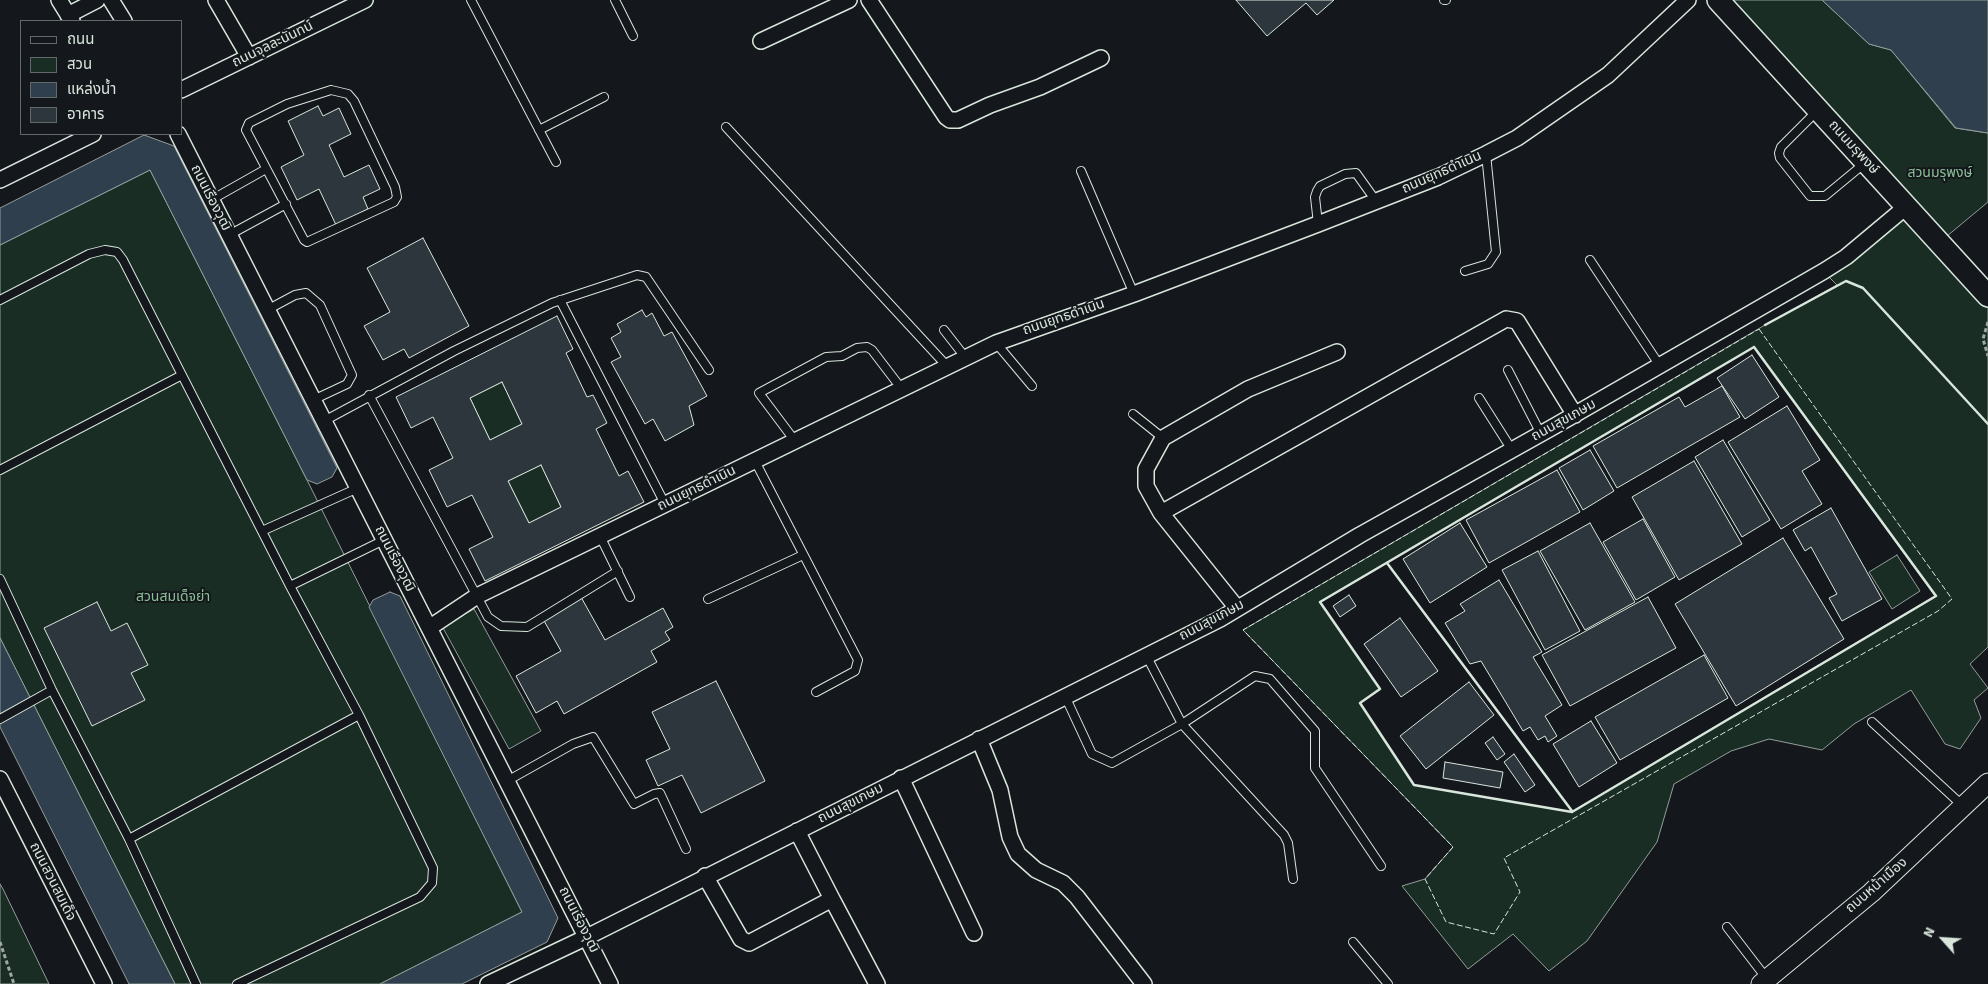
<!DOCTYPE html>
<html>
<head>
<meta charset="utf-8">
<style>
  body { margin:0 }
  #map { position:relative; width:1988px; height:984px; overflow:hidden; background:#14181c; font-family:"Source Sans 3","Noto Sans Thai",sans-serif }
  canvas { display:block }
  .legend { position:absolute; left:20px; top:20px; width:162px; height:115px; box-sizing:border-box; background:#14181c; border:1px solid #626a69; margin:0; padding:6px 9px; list-style:none; font-size:15px; color:#d8e6dc }
  .legend li { display:flex; align-items:center; gap:10px; height:25px }
  .legend b { width:25px; border:1px solid #626a69 }
  .north { position:absolute; left:1918px; top:914px; width:50px; height:50px; -webkit-text-stroke:4px #14181c; paint-order:stroke; rotate:296deg; font-size:14px; font-weight:700; line-height:20px; text-align:center; color:#d8e6dc }
  .north::after { content:''; display:block; margin:auto; width:18px; height:22px; background:#d8e6dc; clip-path:polygon(50% 0,100% 100%,50% 72%,0 100%) }
</style>
</head>
<body>
<div id="map">
<canvas width="1988" height="984"></canvas>
<ul class="legend">
<li><b style="height:6px;background:#14181c"></b>ถนน</li>
<li><b style="height:14px;background:#1a2d24"></b>สวน</li>
<li><b style="height:14px;background:#2f3f4d"></b>แหล่งน้ำ</li>
<li><b style="height:14px;background:#2c363c"></b>อาคาร</li>
</ul>
<div class="north">N</div>
</div>
<script>
const g = document.querySelector('canvas').getContext('2d');
g.lineJoin = 'round';
function fillPath(path, color) { g.fillStyle = color; g.fill(path, 'evenodd'); }
const shape = rows => new Path2D(rows.map(r => 'M' + r).join(''));
function stroke(path, color, width, dash) { g.strokeStyle = color; g.lineWidth = width; g.lineCap = dash ? 'butt' : 'round'; g.setLineDash(dash || []); g.stroke(path); }
function drawText(font, color, halo, rows, align = 'center') {
  g.font = font + ' "Source Sans 3","Noto Sans Thai",sans-serif'; g.lineWidth = 4; g.setLineDash([]); g.textBaseline = 'middle'; g.strokeStyle = halo; g.fillStyle = color; for (const [text, x, y, turn = 0] of rows) {
    g.save(); g.translate(x, y); g.rotate((+turn || 0) * Math.PI / 180); g.textAlign = isNaN(turn) ? turn : align; if (halo) g.strokeText(text, 0, 0); g.fillText(text, 0, 0); g.restore();
  }
}
const green = shape([
  [1718,0,1822,0,1869,44,1891,50,1955,128,1988,133,1988,202,1941,241,1988,293,1988,647,1970,664,1988,688,1974,700,1981,718,1960,749,1945,744,1911,690,1854,724,1822,750,1769,739,1731,751,1674,784,1657,842,1587,941,1549,971,1513,934,1468,969,1402,886,1425,879,1453,847,1243,630,1765,325,1837,285,1826,274,1906,208,1718,0],
  [1754,347,1935,596,1572,812,1414,785,1360,703,1380,689,1320,602,1754,347],
  [150,170,307,480,522,912,380,984,175,984,0,638,0,245,150,170],
  [502,382,522,424,490,440,470,398,502,382],
  [541,465,561,507,529,523,508,481,541,465],
  [1897,555,1920,591,1892,609,1869,572,1897,555],
  [474,609,541,731,509,749,442,626,474,609],
  [0,884,3,889,49,984,0,984,0,884]
]);
fillPath(green, '#1a2d24');
stroke(green, '#939e99', 1);
const water = shape([
  [1822,0,1988,0,1988,133,1956,128,1891,50,1869,44,1822,0],
  [144,135,174,146,337,468,332,477,317,484,307,480,150,170,0,245,0,208,144,135],
  [390,592,400,596,558,918,547,942,462,984,380,984,522,912,369,607,373,600,390,592],
  [0,638,175,984,129,984,0,727,0,638]
]);
fillPath(water, '#2f3f4d');
stroke(water, '#939e99', 1);
const building = shape([
  [1236,0,1334,0,1317,15,1306,3,1267,36,1236,0],
  [318,106,323,116,339,108,351,134,329,145,344,177,369,165,380,189,363,197,368,209,336,225,319,189,297,200,281,167,304,155,288,121,318,106],
  [423,238,469,326,409,358,404,349,383,360,364,326,390,312,367,268,423,238],
  [642,310,646,317,652,313,664,336,672,332,707,396,689,406,694,425,665,441,653,419,645,424,611,362,621,357,611,338,621,332,617,324,642,310],
  [557,316,573,349,566,353,587,397,593,395,607,423,596,429,619,476,628,471,644,502,485,581,469,549,493,537,472,495,447,507,429,470,453,458,433,417,411,428,396,397,557,316],
  [502,382,522,424,490,440,470,398,502,382],
  [541,465,561,507,529,523,508,481,541,465],
  [1752,355,1779,397,1745,419,1717,378,1752,355],
  [1722,386,1740,417,1617,488,1593,446,1679,397,1685,407,1722,386],
  [1787,406,1820,460,1802,471,1822,504,1781,529,1728,442,1787,406],
  [1723,440,1770,520,1742,537,1695,457,1723,440],
  [1590,450,1614,491,1583,510,1559,468,1590,450],
  [1694,461,1742,544,1679,580,1632,497,1694,461],
  [1557,470,1580,512,1489,563,1466,520,1557,470],
  [1831,508,1882,599,1842,621,1829,598,1837,594,1811,547,1805,551,1793,530,1831,508],
  [1643,519,1675,577,1636,600,1603,542,1643,519],
  [1460,523,1487,567,1430,603,1403,559,1460,523],
  [1590,523,1635,602,1585,630,1540,551,1590,523],
  [1783,538,1844,639,1736,706,1675,604,1783,538],
  [1538,551,1580,631,1545,650,1502,570,1538,551],
  [1499,580,1542,652,1533,657,1562,705,1545,716,1557,736,1548,742,1545,736,1538,740,1530,727,1523,731,1481,661,1470,664,1445,623,1465,611,1460,604,1499,580],
  [1349,595,1356,606,1340,617,1333,606,1349,595],
  [581,597,605,640,663,608,673,627,665,632,670,640,651,651,657,662,564,714,557,701,536,713,516,676,561,651,543,619,581,597],
  [1648,597,1676,648,1570,706,1542,655,1648,597],
  [97,602,111,631,127,623,148,665,131,673,145,700,92,726,44,628,97,602],
  [1400,618,1438,671,1401,697,1364,644,1400,618],
  [1704,655,1728,698,1620,760,1595,717,1704,655],
  [716,681,765,781,701,813,682,775,658,786,646,760,670,749,652,712,716,681],
  [1469,682,1494,715,1426,769,1400,736,1469,682],
  [1591,721,1617,763,1579,787,1553,744,1591,721],
  [1493,737,1505,754,1497,760,1485,743,1493,737],
  [1514,754,1535,785,1525,792,1504,762,1514,754],
  [1445,762,1503,772,1500,788,1443,778,1445,762]
]);
fillPath(building, '#2c363c');
stroke(building, '#d8e6dc', 1);
const service = shape([
  [471,0,556,162],
  [615,0,633,36],
  [1444,0,1446,0],
  [331,90,348,94,354,101,395,187,397,197,394,202,307,242,304,240,246,130,249,123,287,104,331,90],
  [1818,110,1781,147,1779,153,1780,158,1810,196,1825,196,1865,163],
  [726,127,946,365],
  [539,130,604,97],
  [1081,171,1134,294],
  [211,200,266,169],
  [1318,224,1315,197,1317,191,1320,186,1345,174,1356,173,1376,201],
  [229,235,286,204],
  [1590,260,1660,366],
  [1465,271,1488,264,1496,252,1486,154],
  [0,300,89,254,105,250,117,252,123,260,290,586,359,715,433,868,432,883,420,897,237,984],
  [560,300,665,504],
  [267,310,295,295,306,293,320,305,352,375,347,384,313,400],
  [944,330,965,357],
  [996,343,1032,386],
  [1508,370,1541,434],
  [369,395,488,617,501,626,527,627,618,571],
  [1479,398,1512,450],
  [1133,414,1163,438],
  [324,421,454,351,552,303,637,275,646,277,709,370],
  [795,441,759,393,826,357,842,356,857,348,867,347,872,350,901,388],
  [755,461,858,660,855,671,816,692],
  [0,470,182,375],
  [262,531,358,488],
  [600,536,630,597],
  [0,579,52,690,129,839,196,984],
  [290,586,384,540],
  [708,599,803,555],
  [1146,655,1182,724,1284,835,1288,843,1293,879],
  [1065,696,1092,754,1112,763,1182,724,1255,676,1270,679,1315,731,1315,768,1381,866],
  [0,719,52,690],
  [1872,722,1963,806],
  [507,781,573,744,593,737,634,804,654,794,660,793,686,849],
  [129,839,359,715],
  [1727,927,1767,979],
  [1353,942,1388,984]
]);
const minor = shape([
  [59,0,72,21],
  [111,0,124,21],
  [216,0,249,57],
  [869,0,946,117,950,120,958,120,990,105,1040,87,1101,58],
  [68,15,97,0],
  [761,41,849,0],
  [181,90,365,0],
  [178,134,610,984],
  [0,180,93,134],
  [1337,352,1248,389,1163,438,1146,469,1146,486,1161,513,1506,319,1517,321,1575,415],
  [1161,513,1237,608],
  [429,628,477,596,996,343,1134,294,1318,224,1438,177,1486,154,1517,138,1608,75,1688,0],
  [979,739,1000,790,1010,837,1018,854,1036,870,1063,883,1077,897,1144,984],
  [901,778,974,933],
  [0,779,104,984],
  [705,876,741,939,749,943,832,899,797,831],
  [832,899,877,984],
  [488,984,587,937,1220,619,1360,535,1553,427,1824,271,1846,257,1907,206]
]);
const tertiary = shape([
  [1761,984,1871,893,1988,783]
]);
const secondary = shape([
  [1718,0,1988,296]
]);
stroke(service, '#d8e6dc', 10);
stroke(minor, '#d8e6dc', 18);
stroke(tertiary, '#d8e6dc', 21);
stroke(secondary, '#d8e6dc', 24);
stroke(shape([
  [1988,322,1983,339,1988,356],
  [0,942,14,984]
]), '#9da8a2', 3, [4, 2.5]);
stroke(service, '#14181c', 8);
stroke(minor, '#14181c', 15);
stroke(tertiary, '#14181c', 19);
stroke(secondary, '#14181c', 21);
stroke(shape([
  [1759,329,1952,599,1938,611,1504,858,1520,892,1494,934,1446,922,1425,879,1453,847,1243,630,1759,329]
]), '#d8e6dc', 1, [6, 2.5]);
stroke(shape([
  [1765,325,1846,281,1863,288,1988,424],
  [1754,347,1936,596,1572,812,1414,785,1360,703,1380,689,1320,602,1754,347],
  [1387,563,1572,811]
]), '#d8e6dc', 2.5);
drawText('14px', '#d8e6dc', '#14181c', [
  ["ถนนจุลละนันทน์",273,45,-26],
  ["ถนนมรุพงษ์",1853,148,48],
  ["ถนนยุทธดำเนิน",1442,173,-24],
  ["ถนนเรืองวุฒิ",210,198,63],
  ["ถนนยุทธดำเนิน",1064,318,-19],
  ["ถนนสุขเกษม",1564,421,-29],
  ["ถนนยุทธดำเนิน",697,489,-26],
  ["ถนนเรืองวุฒิ",394,559,63],
  ["ถนนสุขเกษม",1212,621,-28],
  ["ถนนสุขเกษม",851,804,-27],
  ["ถนนสวนสมเด็จ",52,882,63],
  ["ถนนหน้าเมือง",1877,886,-41],
  ["ถนนเรืองวุฒิ",578,920,63]
]);
drawText('14px', '#8ac095', '#14181c', [
  ["สวนมรุพงษ์",1940,174],
  ["สวนสมเด็จย่า",173,598]
]);
</script>
</body>
</html>
